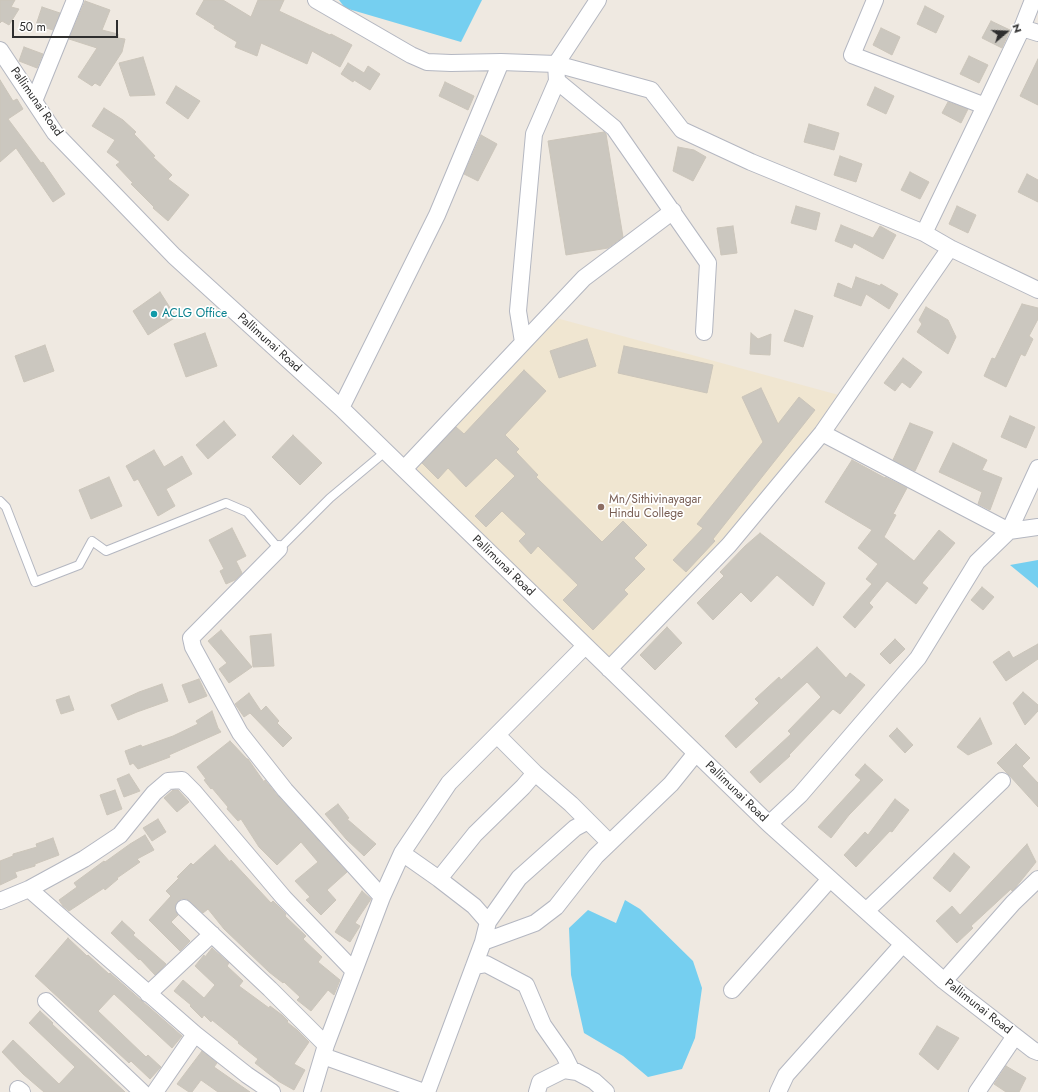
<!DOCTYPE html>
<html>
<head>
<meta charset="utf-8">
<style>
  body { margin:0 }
  #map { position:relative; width:1038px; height:1092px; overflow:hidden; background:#efe9e1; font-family:Jost,sans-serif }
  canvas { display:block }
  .north { position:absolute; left:986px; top:12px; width:40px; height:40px; -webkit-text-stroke:3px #fff; paint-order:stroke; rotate:71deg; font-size:11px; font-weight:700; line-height:16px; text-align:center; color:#2e2e2e }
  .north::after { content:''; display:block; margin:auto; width:14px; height:18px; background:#2e2e2e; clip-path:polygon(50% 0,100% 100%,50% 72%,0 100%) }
  .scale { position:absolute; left:12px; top:20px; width:106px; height:18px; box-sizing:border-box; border:2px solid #2e2e2e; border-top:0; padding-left:5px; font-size:12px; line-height:14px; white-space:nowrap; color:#2e2e2e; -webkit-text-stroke:3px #fff; paint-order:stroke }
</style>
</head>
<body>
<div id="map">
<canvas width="1038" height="1092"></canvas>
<div class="north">N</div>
<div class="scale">50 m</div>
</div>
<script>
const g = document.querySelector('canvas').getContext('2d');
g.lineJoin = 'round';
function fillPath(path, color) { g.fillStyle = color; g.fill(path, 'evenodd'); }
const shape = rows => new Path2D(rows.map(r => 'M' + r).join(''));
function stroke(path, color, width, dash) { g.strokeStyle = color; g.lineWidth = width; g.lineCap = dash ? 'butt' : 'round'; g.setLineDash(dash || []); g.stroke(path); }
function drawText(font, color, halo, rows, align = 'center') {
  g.font = font + ' Jost,sans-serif'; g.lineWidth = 3.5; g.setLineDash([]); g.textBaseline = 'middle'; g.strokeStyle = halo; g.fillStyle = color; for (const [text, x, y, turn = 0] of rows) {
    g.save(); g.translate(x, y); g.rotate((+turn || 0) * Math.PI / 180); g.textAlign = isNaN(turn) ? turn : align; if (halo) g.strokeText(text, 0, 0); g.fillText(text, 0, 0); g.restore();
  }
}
fillPath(shape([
  [549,316,846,397,822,433,609,669,404,469]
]), '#f0e6d1');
fillPath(shape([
  [339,0,482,0,461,42,345,8],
  [1038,560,1038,588,1010,565],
  [625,900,640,909,693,961,702,988,695,1038,682,1069,648,1077,623,1056,584,1033,571,975,569,928,588,910,616,923]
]), '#75cff0');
const building = shape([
  [0,0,15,0,11,7,19,9,9,25,2,21,0,23,0,0],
  [204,0,223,0,251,17,258,0,284,0,279,11,330,35,331,34,352,45,340,67,312,51,307,64,261,43,257,56,235,47,237,42,214,28,215,26,196,14,204,0],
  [85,1,110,10,102,30,118,34,118,38,125,39,122,52,100,86,95,83,92,86,78,77,97,48,69,39,85,1],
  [925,6,944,16,936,33,917,24,925,6],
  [42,7,60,13,53,30,36,25,42,7],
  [991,21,1010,30,1002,48,982,38,991,21],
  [881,28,900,37,892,55,873,45,881,28],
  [24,47,43,54,37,68,19,61,24,47],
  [969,56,988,65,979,83,960,74,969,56],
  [143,57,155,95,130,96,119,63,143,57],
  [1038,59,1038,105,1020,96,1038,59],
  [348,63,364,73,368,66,380,74,370,90,354,80,353,82,341,74,348,63],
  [0,80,13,101,17,99,23,109,8,119,41,163,43,162,65,194,53,202,16,148,0,162,0,80],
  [445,82,474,96,468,110,439,96,445,82],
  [176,86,200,101,188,119,166,103,176,86],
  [875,87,894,96,886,114,867,105,875,87],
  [948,102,968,109,961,123,942,113,948,102],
  [104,108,123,120,136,132,134,134,155,156,153,157,172,175,168,179,189,195,168,221,153,208,154,207,131,184,133,183,116,165,120,162,107,152,115,140,92,126,104,108],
  [809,124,839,133,834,150,804,142,809,124],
  [604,132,606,134,623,237,608,248,566,255,548,141,604,132],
  [481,135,497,144,478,181,464,174,481,135],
  [678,147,694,150,706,157,693,181,673,171,678,147],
  [840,156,862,164,856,182,834,175,840,156],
  [910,172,929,182,920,199,901,190,910,172],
  [1027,174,1038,180,1038,202,1018,192,1027,174],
  [796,206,820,213,816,230,791,223,796,206],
  [957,206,976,215,968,233,949,224,957,206],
  [841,225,873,238,880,226,896,235,883,259,854,243,852,248,835,241,841,225],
  [733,226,737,253,721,255,717,228,733,226],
  [856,277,880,286,881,284,898,294,889,309,866,294,861,306,834,296,838,283,852,289,856,277],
  [160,292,176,317,148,335,133,311,160,292],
  [1022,304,1038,308,1038,319,1029,336,1033,339,1025,356,1021,354,1006,387,984,376,992,358,995,359,1022,304],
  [926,307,948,320,956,337,948,354,917,332,922,324,919,320,926,307],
  [795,310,813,316,803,347,784,341,795,310],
  [205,333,217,366,186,377,174,344,205,333],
  [751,333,758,339,771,334,770,355,750,354,751,333],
  [587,339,596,366,559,378,550,351,587,339],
  [45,345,54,371,24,382,15,356,45,345],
  [624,346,713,365,707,393,618,373,624,346],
  [903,358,922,372,910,388,902,382,895,391,884,383,903,358],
  [524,370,546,391,505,435,519,449,516,452,538,475,536,477,602,542,623,521,647,545,634,558,645,569,624,590,628,594,593,630,563,600,578,585,538,546,531,554,519,541,526,534,502,511,486,527,475,516,515,476,496,458,466,487,448,468,438,479,422,463,456,427,464,434,524,370],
  [761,388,778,424,799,397,815,410,713,539,715,541,686,572,673,560,703,528,697,524,763,442,742,397,761,388],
  [1010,416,1035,427,1026,448,1001,437,1010,416],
  [224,421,236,435,208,459,196,445,224,421],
  [910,423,933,432,915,471,893,460,910,423],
  [293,435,322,463,300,485,272,457,293,435],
  [953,443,987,460,982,470,1002,478,990,510,978,504,982,492,939,472,953,443],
  [154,450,164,467,182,456,192,474,166,489,175,506,158,516,138,479,134,481,126,466,154,450],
  [852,460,885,478,885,477,907,488,893,514,896,515,884,537,914,561,939,530,955,543,922,583,928,588,916,604,887,581,869,603,873,607,855,628,843,617,872,584,866,579,878,564,858,548,872,530,825,502,852,460],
  [109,477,122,506,91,519,79,490,109,477],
  [232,528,246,556,236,561,242,573,235,580,226,584,220,571,224,569,209,540,232,528],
  [760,533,825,583,813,606,777,575,751,602,741,592,713,620,697,603,724,576,720,572,745,546,760,533],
  [982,587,994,597,983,610,971,600,982,587],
  [667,627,682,643,655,670,640,655,667,627],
  [221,630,252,667,229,683,219,669,227,663,208,641,221,630],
  [271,634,274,666,253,667,250,636,271,634],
  [895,639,905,649,890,664,880,654,895,639],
  [1038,644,1038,659,1006,681,993,662,1009,651,1013,658,1038,644],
  [817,647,846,678,850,673,865,685,840,714,833,709,789,755,790,756,760,783,750,772,791,734,788,731,821,697,807,682,736,748,725,736,759,703,755,699,779,677,781,680,817,647],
  [199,679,207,696,189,703,182,685,199,679],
  [162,684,168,701,137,712,118,720,111,705,139,692,162,684],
  [1023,692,1038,705,1038,711,1025,725,1013,703,1023,692],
  [249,693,261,711,266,706,279,721,277,723,292,738,283,747,250,713,244,717,235,704,249,693],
  [69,696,74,710,61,714,56,700,69,696],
  [212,711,218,728,221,732,169,755,170,757,138,769,133,763,130,765,125,751,141,745,142,747,173,736,198,724,196,721,212,711],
  [980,718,992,744,968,755,957,747,980,718],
  [897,728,913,745,905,753,889,736,897,728],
  [230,741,247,759,248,759,264,782,265,780,278,796,347,872,327,890,336,900,321,915,306,900,310,897,295,881,318,862,301,842,277,865,259,847,241,819,238,821,227,809,228,807,212,788,211,789,204,780,206,779,197,767,230,741],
  [1016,744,1030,758,1022,766,1038,783,1038,807,1009,775,997,763,1016,744],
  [865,764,883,780,849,815,831,838,818,827,861,780,855,775,865,764],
  [129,774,140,791,124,797,117,779,129,774],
  [115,790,122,809,107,815,100,795,115,790],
  [173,790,178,790,189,802,177,812,164,798,173,790],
  [895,799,909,810,892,832,890,831,856,867,844,855,865,832,868,835,895,799],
  [338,804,349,818,347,819,376,844,364,856,346,839,325,814,338,804],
  [158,819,166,832,152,841,143,828,158,819],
  [145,835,154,850,137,859,140,862,117,878,118,879,105,890,104,888,69,911,63,906,59,900,77,887,74,883,104,861,105,862,130,844,145,835],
  [53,838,59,855,35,864,35,866,15,872,17,877,0,885,0,861,13,856,13,854,37,847,36,844,53,838],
  [1027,844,1036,862,1016,887,1012,891,1011,889,971,926,973,928,957,943,936,921,952,906,960,915,1027,844],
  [215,845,230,862,231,860,271,903,273,901,286,914,285,916,306,936,303,939,322,957,318,962,340,980,334,995,328,990,311,1011,297,1000,300,997,284,982,283,983,269,972,224,929,208,909,203,913,187,899,181,899,177,902,175,906,175,910,178,915,171,922,190,941,180,951,149,920,171,896,166,891,179,878,177,877,191,863,193,865,215,845],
  [954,853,970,867,950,892,933,878,954,853],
  [362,891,371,899,355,923,360,926,350,942,335,932,362,891],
  [122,921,135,933,133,935,166,964,155,975,140,959,139,960,111,933,122,921],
  [68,938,87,956,88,955,109,974,110,973,182,1036,172,1048,114,994,98,1011,146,1057,148,1055,161,1067,150,1079,131,1061,129,1063,35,976,68,938],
  [212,948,229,963,227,966,243,981,239,986,269,1008,270,1006,282,1015,288,1021,287,1022,297,1030,309,1042,294,1064,305,1070,294,1090,278,1081,255,1063,258,1059,238,1043,239,1042,212,1020,211,1022,204,1015,202,1018,190,1006,191,1005,174,991,183,980,204,998,215,985,195,966,204,955,205,957,212,948],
  [40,1011,53,1023,52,1024,125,1092,44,1092,23,1074,2,1052,13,1040,59,1084,75,1067,29,1023,40,1011],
  [937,1026,959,1038,938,1070,919,1054,937,1026],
  [202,1051,217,1063,214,1067,250,1092,218,1092,201,1080,192,1092,189,1092,177,1084,202,1051],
  [1006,1066,1026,1078,1019,1092,1006,1092,994,1084,1006,1066]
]);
fillPath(building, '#cbc7bf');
stroke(building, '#cbc5ba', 1);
const service = shape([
  [0,501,6,507,35,582,79,565,92,541,106,551,226,503,247,512,279,549,330,498,385,452]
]);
const minor = shape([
  [316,0,411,55,427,62,451,63,501,62,556,64,651,90,682,130,751,162,924,233,950,248,1038,290],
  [598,0,556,64,557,81,614,128,708,263,704,332],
  [875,0,852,55,985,106],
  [1022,28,1038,33],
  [0,50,55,133,174,256,341,408,769,824,944,981,1033,1050,1038,1052],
  [34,101,75,0],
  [924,233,985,106,1022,28,1033,0],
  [523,342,518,311,534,134,557,81],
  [341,408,437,215,501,62],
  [822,433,1009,531,1038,527],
  [404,469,584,278,673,211],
  [279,549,191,638,193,647,240,733,285,790,382,897],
  [609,669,729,545,822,433,950,248],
  [497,735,535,773,571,804,609,842],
  [769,824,800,795,918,658,977,562,1009,531,1038,468],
  [402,853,439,879,474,906,488,922,483,942,427,1092],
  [439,879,475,834,523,787,535,773],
  [29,889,195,1034,247,1075,272,1092],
  [0,901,29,889,84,859,120,835,154,793,168,781,182,780,194,792,284,898,354,971],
  [184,908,270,989,326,1045],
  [866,911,1002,781],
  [488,922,519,878,575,828,588,821],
  [483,942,535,923,556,907,596,856,671,784,696,753],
  [474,966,486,964,526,985,543,1025,564,1055,572,1071],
  [944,981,1013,903,1038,879],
  [732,990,830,879],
  [148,994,212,934],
  [46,1001,142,1092],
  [323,1056,424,1092],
  [18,1089,22,1092],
  [155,1092,195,1034],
  [312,1092,326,1045,382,897,402,853,449,783,585,646],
  [537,1092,540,1082,564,1070,577,1072,594,1081,606,1092],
  [778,1092,786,1075,903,944],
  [977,1092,1015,1036]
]);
stroke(service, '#b4b7c1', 10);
stroke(minor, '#b4b7c1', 18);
stroke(service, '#fff', 8);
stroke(minor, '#fff', 16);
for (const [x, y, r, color] of [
  [154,314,4,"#0f9aa8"],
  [601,507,4,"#8d6e63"]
]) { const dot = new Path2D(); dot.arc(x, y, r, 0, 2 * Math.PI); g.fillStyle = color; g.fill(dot); stroke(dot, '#fff', 1.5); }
drawText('12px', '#2e2e2e', '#fff', [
  ["Pallimunai Road",36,102,55],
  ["Pallimunai Road",269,343,42],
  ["Pallimunai Road",503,566,44],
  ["Pallimunai Road",736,792,44],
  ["Pallimunai Road",978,1007,38]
]);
drawText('12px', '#0d838f', '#fff', [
  ["ACLG Office",162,314]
], 'left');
drawText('12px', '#785e54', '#fff', [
  ["Mn/Sithivinayagar",609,500],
  ["Hindu College",609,514]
], 'left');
</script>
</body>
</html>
